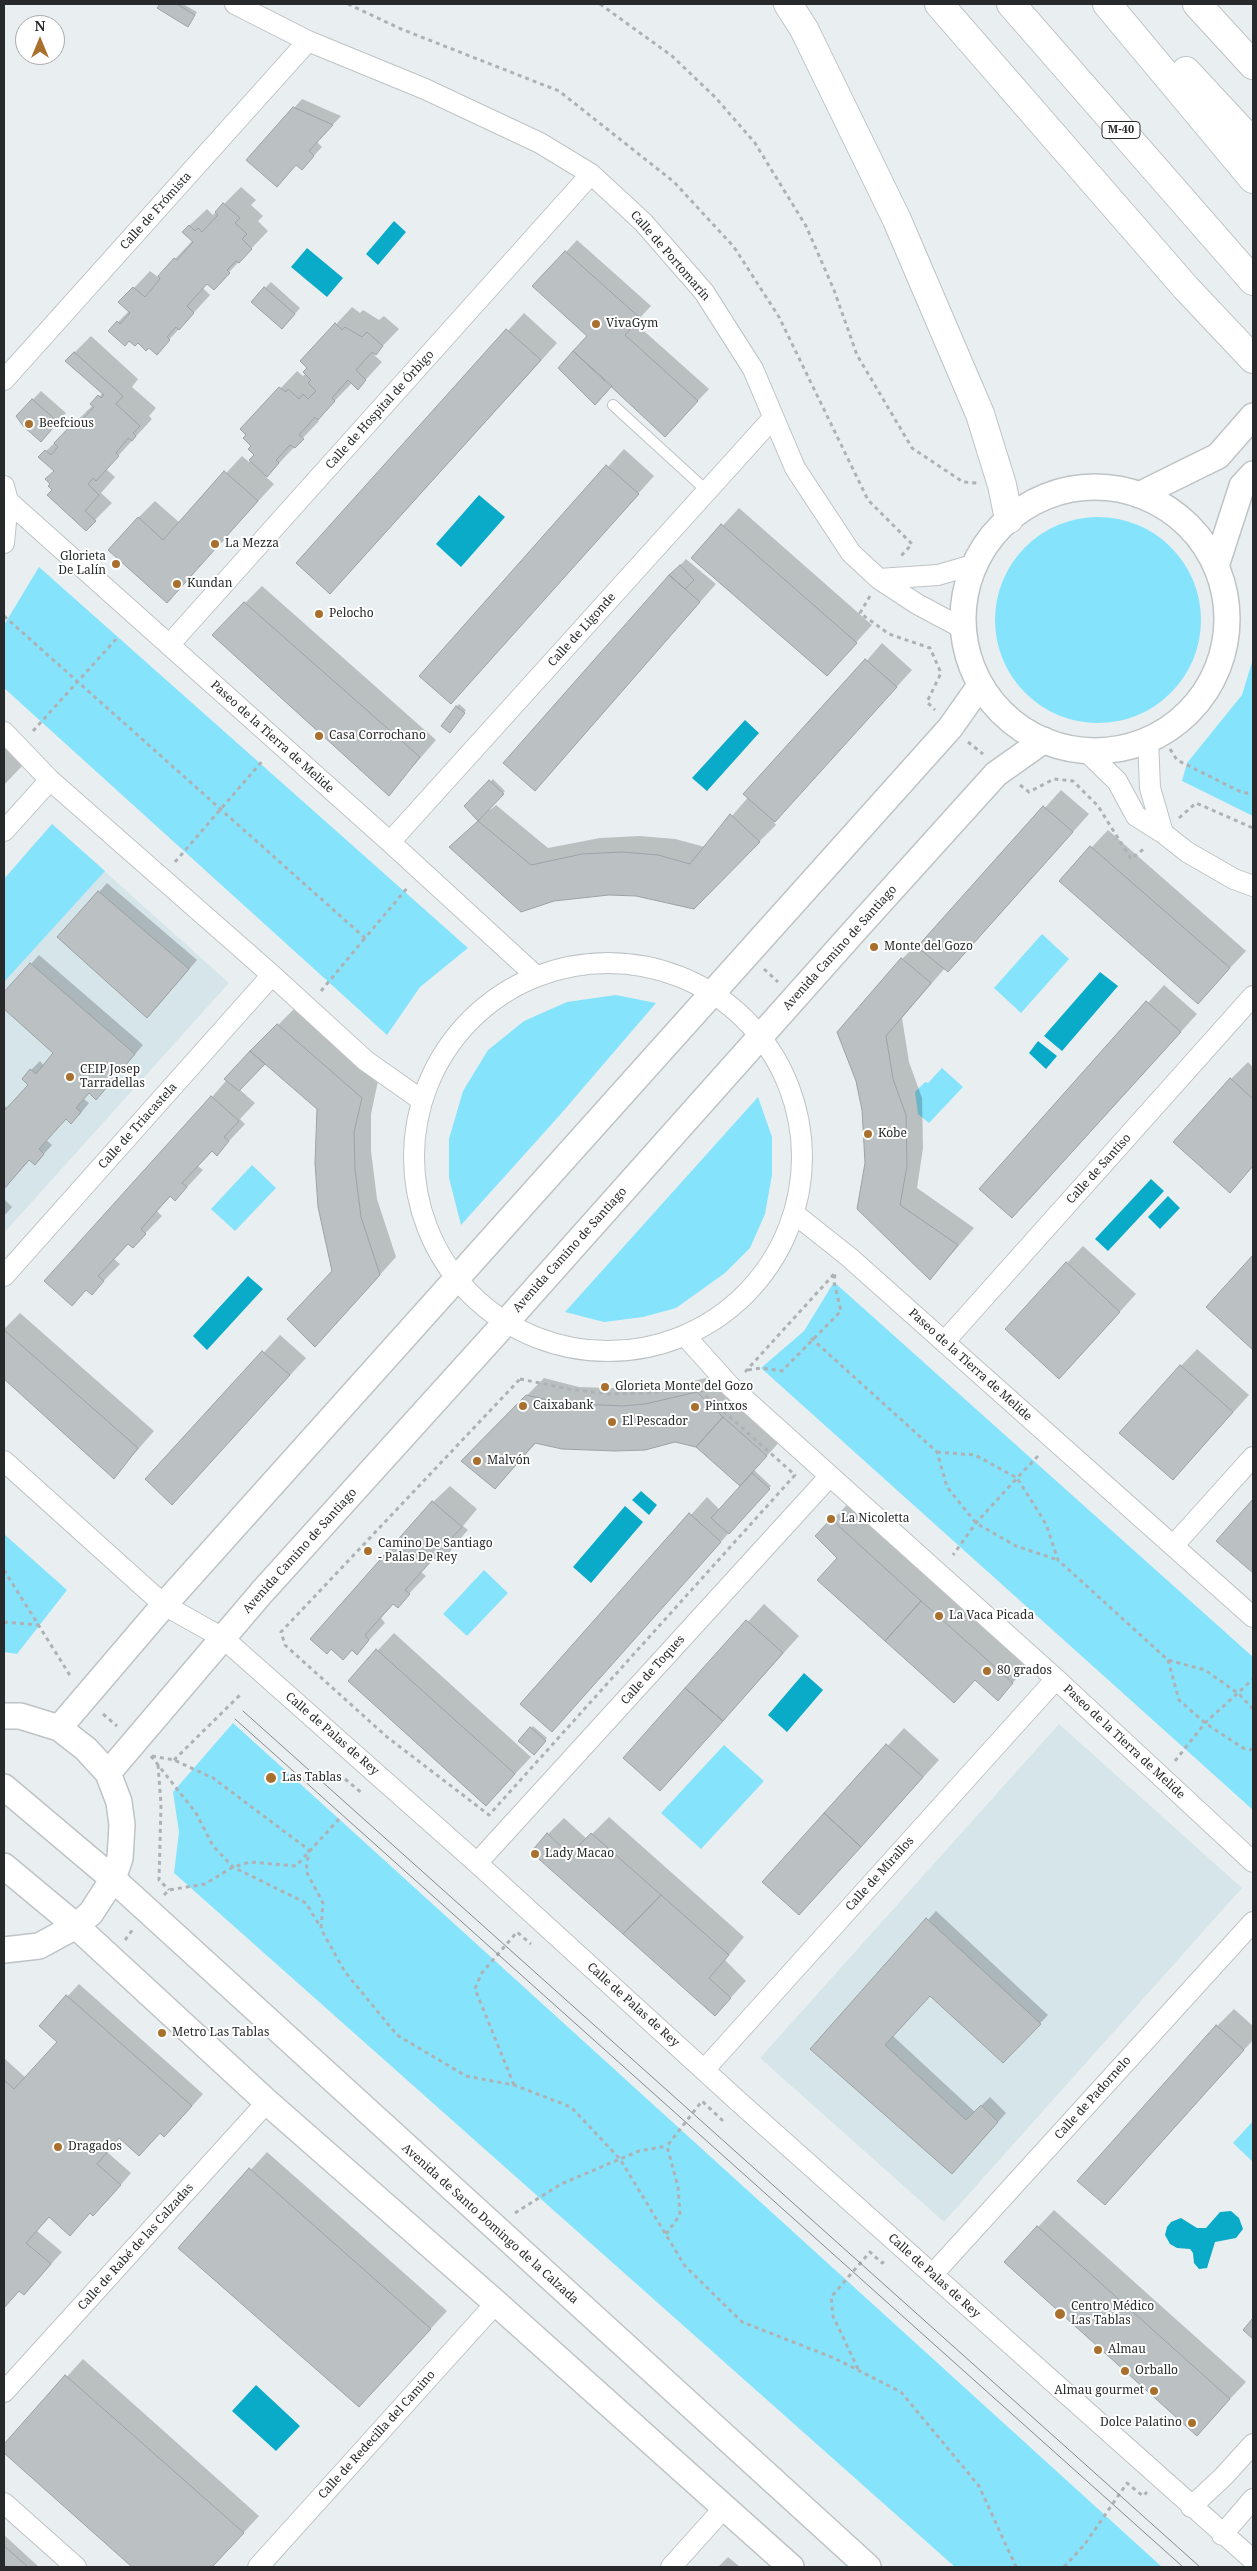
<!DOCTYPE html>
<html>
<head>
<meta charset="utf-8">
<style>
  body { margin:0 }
  #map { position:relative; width:1257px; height:2571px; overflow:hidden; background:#e9eff1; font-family:"Noto Serif",serif }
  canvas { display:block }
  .frame { position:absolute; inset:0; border:5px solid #27292a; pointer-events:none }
  .north { position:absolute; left:15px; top:15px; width:50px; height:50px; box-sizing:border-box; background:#fff; border:1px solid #a9a9aa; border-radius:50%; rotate:0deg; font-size:14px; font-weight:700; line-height:20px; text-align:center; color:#27292a }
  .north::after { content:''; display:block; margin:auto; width:18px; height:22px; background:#a86f2d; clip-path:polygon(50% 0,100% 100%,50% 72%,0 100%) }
</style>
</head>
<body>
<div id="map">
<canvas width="1257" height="2571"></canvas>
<div class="frame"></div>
<div class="north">N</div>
</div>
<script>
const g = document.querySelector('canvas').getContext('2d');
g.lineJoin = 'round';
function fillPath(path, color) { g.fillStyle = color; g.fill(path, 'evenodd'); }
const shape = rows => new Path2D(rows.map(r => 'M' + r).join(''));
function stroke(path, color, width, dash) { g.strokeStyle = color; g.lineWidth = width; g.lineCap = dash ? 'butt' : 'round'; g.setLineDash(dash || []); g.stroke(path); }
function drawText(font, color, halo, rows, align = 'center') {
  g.font = font + ' "Noto Serif",serif'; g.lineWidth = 4; g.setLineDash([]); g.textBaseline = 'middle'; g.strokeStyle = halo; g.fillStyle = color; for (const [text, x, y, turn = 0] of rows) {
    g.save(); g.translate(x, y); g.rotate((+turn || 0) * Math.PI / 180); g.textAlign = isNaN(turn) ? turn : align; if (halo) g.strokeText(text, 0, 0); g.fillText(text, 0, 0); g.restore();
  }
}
fillPath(shape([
  [52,824,229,983,4,1233,4,879],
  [1059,1724,1242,1888,944,2222,760,2058]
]), '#d6e5e9');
fillPath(shape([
  '995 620a103 103 0 1 1 206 0a103 103 0 1 1-206 0Z',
  [39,567,468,948,420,987,387,1035,4,688,4,625],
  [1253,659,1253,816,1182,781,1187,763,1242,695],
  [52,824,105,871,4,982,4,879],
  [1042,934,1069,959,1021,1013,994,988],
  [616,995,656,1003,559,1116,461,1225,449,1178,449,1139,463,1091,488,1050,524,1021,567,1002],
  [942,1068,963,1087,929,1123,918,1114,915,1092,925,1082,928,1083],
  [758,1097,772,1137,772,1175,765,1214,750,1248,725,1273,676,1308,643,1317,604,1322,565,1312],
  [252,1165,276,1188,235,1231,211,1209],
  [834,1282,1253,1657,1253,1810,761,1368,804,1331],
  [4,1534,67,1590,17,1654,4,1652],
  [484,1570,508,1593,467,1636,443,1614],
  [233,1723,339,1819,1162,2567,955,2567,174,1873,179,1832,173,1792],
  [724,1745,764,1781,701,1849,661,1813],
  [1253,2121,1253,2162,1233,2143]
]), '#86e3fc');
fillPath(shape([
  [394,221,406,232,378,265,366,254],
  [307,248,343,278,327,297,291,267],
  [479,495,505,517,461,567,436,544],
  [745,720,759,733,707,791,692,778],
  [1100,972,1118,986,1062,1051,1044,1036],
  [1038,1041,1057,1056,1046,1069,1029,1053],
  [1151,1179,1164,1191,1108,1251,1095,1239],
  [1168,1196,1180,1208,1160,1229,1148,1217],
  [248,1276,263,1289,207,1350,193,1336],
  [641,1491,657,1505,649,1515,632,1500],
  [625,1506,643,1522,591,1583,573,1567],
  [804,1673,823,1690,787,1732,768,1715],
  [1231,2211,1239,2218,1243,2229,1236,2238,1215,2242,1207,2268,1199,2269,1194,2263,1193,2253,1190,2249,1177,2248,1170,2244,1165,2235,1167,2227,1171,2222,1181,2218,1197,2228,1206,2228,1220,2212],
  [256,2385,300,2426,276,2451,232,2411]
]), '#0aabc9');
fillPath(shape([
  [162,4,183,4,197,12,190,23,159,8],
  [302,99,341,116,317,142,322,147,310,160,294,108],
  [241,187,256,200,251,205,263,216,258,221,268,231,214,288,208,283,203,288,210,295,157,353,149,346,146,349,118,322,130,310,134,288,150,271,158,277,193,240,184,232,190,225,207,209,213,215],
  [577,240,651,306,635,323,709,389,665,436,589,336,566,252],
  [271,282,300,308,288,322,265,288],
  [352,307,360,313,363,310,379,320,384,316,399,329,374,355,382,362,358,388,352,383,317,419,319,421,266,477,274,484,167,601,138,518,155,501,180,523,242,456,249,462,255,455,248,435,242,429,297,371,303,376,306,373,309,367,302,361],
  [524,313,557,343,347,575,297,563],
  [91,336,138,379,132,387,156,408,149,416,152,419,106,469,115,477,101,493,112,503,86,529,54,490,55,470,40,457,93,405,103,392,74,353],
  [41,391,66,413,49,432,17,416],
  [624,449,654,476,451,703,421,676],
  [739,508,872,625,827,674,693,558],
  [686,559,716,584,535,789,670,576],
  [262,586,436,740,389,794,245,603],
  [882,643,912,670,774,822,776,825,693,907,451,847,479,820,465,806,493,779,505,791,488,808,490,810,496,805,548,848,600,838,640,836,675,839,705,847],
  [459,704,466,710,452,728,456,707],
  [4,747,23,765,4,785],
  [1061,790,1089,814,965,953,948,970,945,968,902,1018,909,1062,922,1098,923,1148,917,1188,974,1228,930,1279,866,1163,864,1109,902,959,919,942,921,945],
  [1108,830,1246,951,1198,1002,1060,881],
  [107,883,197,960,156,1008,99,892],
  [39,955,143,1045,104,1090,89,1092,84,1099,89,1103,80,1114,71,1122,67,1118,46,1140,52,1145,43,1155,35,1164,30,1159,4,1189,4,1105,8,1109,29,1085,24,1079,31,1070,40,1061,44,1066,55,1053,4,1008,4,994],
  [1164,985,1197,1014,1029,1200,981,1189],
  [295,1008,378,1081,371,1114,371,1151,377,1199,396,1257,332,1328,333,1272,318,1108,265,1062,239,1089,255,1103,240,1119,245,1124,217,1154,213,1150,198,1166,203,1170,175,1200,171,1196,157,1211,162,1216,133,1246,129,1243,114,1259,120,1264,92,1293,87,1289,212,1097,251,1052],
  [1248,1062,1253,1067,1253,1166,1229,1191,1231,1079],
  [4,1199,12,1207,4,1216],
  [1083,1246,1136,1294,1076,1360,1067,1263],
  [1253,1257,1253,1348,1208,1307],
  [20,1313,154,1431,114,1477,4,1377,4,1329],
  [280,1335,306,1358,172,1503,147,1479],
  [1197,1349,1249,1395,1173,1479,1181,1366],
  [715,1376,783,1438,754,1470,771,1486,552,1730,522,1704,707,1497,720,1510,745,1482,697,1446,675,1440,537,1442,495,1487,463,1461,544,1378,579,1387,641,1389,662,1388],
  [450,1486,477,1509,463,1526,468,1530,440,1561,435,1557,421,1572,426,1576,397,1606,394,1603,381,1618,385,1623,357,1653,352,1649,433,1502],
  [1253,1501,1253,1571,1218,1540],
  [849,1503,1029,1665,998,1699,976,1679,954,1702,839,1558,816,1536],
  [764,1604,799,1636,677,1772,625,1757],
  [394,1633,531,1757,503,1787,349,1681],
  [533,1726,547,1738,534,1753,520,1741],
  [904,1728,939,1760,799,1914,763,1882],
  [609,1817,744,1937,725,1960,746,1981,715,2015,548,1834,564,1818,587,1839],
  [936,1911,1048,2015,1003,2061,931,1994,893,2036,975,2112,990,2097,1006,2113,961,2164,812,2048],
  [79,1984,203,2094,176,2124,160,2132,120,2137,107,2152,131,2173,105,2203,90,2212,50,2216,37,2231,62,2252,35,2282,19,2290,4,2306,4,2058,26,2078,59,2042,40,2026],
  [1234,2009,1253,2026,1253,2040,1105,2204,1217,2026],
  [267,2152,447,2311,375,2389,180,2248],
  [1054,2210,1246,2382,1197,2434,1038,2227],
  [83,2359,259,2516,212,2567,134,2567,4,2451,4,2446],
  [4,2535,39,2567,4,2567],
  [728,2557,740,2567,718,2567]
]), '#0003');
const building = shape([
  [160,4,177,4,195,15,188,27,157,8,160,4],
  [293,107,333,125,309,151,314,156,302,170,296,165,277,187,246,160,293,107],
  [223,203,240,218,235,223,247,234,242,239,252,249,239,263,236,261,227,270,230,273,214,290,207,284,187,306,194,313,179,330,176,327,167,337,170,340,157,355,149,348,146,351,138,343,135,346,129,341,125,346,108,331,117,321,120,324,130,313,118,302,133,287,145,297,160,279,158,276,174,258,177,260,193,242,182,232,189,225,195,231,198,228,202,232,218,215,215,212,223,203],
  [565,251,640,318,625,335,698,401,665,437,573,351,587,336,532,286,565,251],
  [264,287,295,314,282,329,251,302,264,287],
  [335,323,342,330,345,327,362,337,367,332,383,346,376,355,372,352,356,370,366,380,358,390,348,380,332,398,335,401,318,420,315,417,299,435,304,439,295,448,290,445,276,460,279,463,267,477,249,460,254,455,248,449,251,446,243,438,246,435,240,429,279,387,286,392,288,389,299,399,303,394,308,399,316,391,308,383,311,380,303,372,307,368,300,361,335,323],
  [506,329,541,360,330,594,296,563,506,329],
  [573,351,612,386,595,405,558,368,573,351],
  [74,352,123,396,116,404,140,426,133,433,136,436,132,441,128,438,116,453,119,456,96,481,93,478,88,484,99,495,85,511,96,521,86,531,47,495,52,490,48,486,50,484,45,479,54,471,38,457,45,450,51,455,58,447,54,443,78,418,81,421,94,407,90,404,98,395,101,398,104,395,65,361,74,352],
  [32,399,58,422,41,442,23,426,16,416,32,399],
  [606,465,639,494,451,704,419,676,606,465],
  [224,471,258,501,167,603,108,550,138,517,163,540,224,471],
  [721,524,857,643,827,676,691,558,721,524],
  [680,565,694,580,685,589,669,575,680,565],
  [669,575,700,602,535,791,503,763,669,575],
  [244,602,420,757,389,796,212,635,244,602],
  [865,659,897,687,775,822,743,794,865,659],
  [456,706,465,713,450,733,441,726,456,706],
  [489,780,504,794,478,821,464,806,489,780],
  [1043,806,1073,832,948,972,917,947,1043,806],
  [730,814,760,842,694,909,636,896,609,895,554,901,521,912,449,847,478,821,531,865,582,854,622,852,658,855,690,864,730,814],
  [1090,846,1230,968,1198,1004,1059,881,1090,846],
  [98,891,189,969,147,1018,57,937,98,891],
  [901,958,931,983,886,1036,893,1079,906,1115,907,1166,900,1205,958,1245,930,1280,857,1209,865,1163,862,1110,856,1081,837,1032,901,958],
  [30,963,135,1054,96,1100,89,1093,76,1108,81,1112,71,1124,66,1119,39,1149,44,1154,35,1165,29,1160,4,1189,4,1111,28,1085,22,1079,30,1069,36,1074,53,1053,4,1009,4,992,30,963],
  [1146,1001,1181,1032,1012,1218,979,1189,1146,1001],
  [277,1024,362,1098,354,1132,355,1169,361,1217,380,1275,315,1347,287,1319,332,1271,318,1207,315,1163,317,1109,250,1051,277,1024],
  [250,1051,265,1064,239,1091,224,1079,250,1051],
  [1230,1078,1253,1099,1253,1166,1230,1193,1173,1142,1230,1078],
  [211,1096,239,1121,224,1137,229,1141,217,1156,212,1151,182,1183,187,1187,175,1201,170,1196,141,1229,146,1234,133,1248,128,1244,98,1276,104,1281,92,1295,86,1290,72,1306,44,1281,211,1096],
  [1253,1255,1253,1350,1206,1307,1253,1255],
  [1066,1262,1120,1312,1059,1379,1005,1329,1066,1262],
  [4,1330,138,1448,114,1479,4,1379,4,1330],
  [262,1351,290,1375,172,1505,145,1479,262,1351],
  [1180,1365,1233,1412,1173,1480,1119,1433,1180,1365],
  [697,1392,723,1417,696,1447,675,1442,645,1450,615,1451,562,1449,535,1443,495,1489,461,1461,526,1395,562,1403,623,1406,645,1404,697,1392],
  [723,1417,767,1456,740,1486,696,1447,723,1417],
  [752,1473,770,1489,729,1534,711,1518,752,1473],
  [1253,1499,1253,1573,1216,1541,1253,1499],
  [432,1501,462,1527,447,1543,452,1548,440,1563,434,1558,405,1590,410,1594,398,1608,393,1604,365,1635,369,1640,357,1655,352,1650,343,1660,331,1649,327,1654,310,1639,432,1501],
  [689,1513,721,1542,552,1732,520,1704,689,1513],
  [831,1519,921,1601,885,1641,817,1580,837,1558,815,1536,831,1519],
  [921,1601,1013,1683,998,1701,975,1680,954,1703,885,1641,921,1601],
  [746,1620,783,1653,723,1721,685,1688,746,1620],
  [376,1649,515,1774,486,1806,348,1681,376,1649],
  [685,1688,723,1721,660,1791,623,1758,685,1688],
  [530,1727,546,1741,534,1755,518,1741,530,1727],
  [886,1744,923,1777,861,1847,824,1813,886,1744],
  [824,1813,861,1847,799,1915,762,1882,824,1813],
  [547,1833,570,1855,591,1833,661,1895,623,1934,531,1852,547,1833],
  [661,1895,729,1955,709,1978,731,1998,715,2016,623,1934,661,1895],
  [926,1918,1041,2024,1003,2063,930,1996,885,2045,966,2120,981,2105,998,2122,952,2174,810,2049,926,1918],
  [66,1995,192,2106,164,2137,160,2133,139,2156,119,2138,97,2164,121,2185,93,2216,90,2213,70,2236,49,2217,26,2243,51,2264,24,2295,19,2291,4,2308,4,2080,14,2089,57,2042,39,2026,66,1995],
  [1216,2025,1244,2050,1105,2205,1077,2181,1216,2025],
  [249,2168,431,2329,359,2407,178,2248,249,2168],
  [1037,2226,1230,2399,1197,2436,1004,2262,1037,2226],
  [1253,2318,1253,2339,1243,2330,1253,2318],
  [65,2375,244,2533,212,2567,132,2567,4,2453,4,2444,65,2375],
  [4,2546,28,2567,4,2567,4,2546]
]);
fillPath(building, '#bbc1c2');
stroke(building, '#9da2a4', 1);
const service = shape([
  [613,405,707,491]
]);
const minor = shape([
  [235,4,308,41,425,89,540,143,591,174,643,222,704,292,753,369,795,468,851,553,879,579,917,604,962,628],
  [4,380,308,41],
  [4,486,8,501,4,543],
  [8,501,390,842,535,975],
  [879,579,938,575,976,564],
  [169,645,591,174],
  [4,732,50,780,272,975,366,1061,420,1099],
  [1148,740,1150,788,1163,833],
  [1085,750,1117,781,1136,816,1163,833,1187,852,1234,879,1253,886],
  [4,831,50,780],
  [390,842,773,418],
  '414 1157a194 194 0 1 1 388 0a194 194 0 1 1-388 0Z',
  [796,1215,849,1257,1253,1617],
  [4,1276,272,975],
  [687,1338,731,1387,1056,1679,1253,1862],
  [945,1341,1253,996],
  [4,1461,164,1605,223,1638,477,1863,739,2102,1253,2560],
  [1173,1546,1253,1457],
  [477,1863,829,1477],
  [704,2070,1056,1679],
  [933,2274,1253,1922],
  [4,2392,267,2102],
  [4,2503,76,2567],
  [1191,2507,1224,2476,1253,2444],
  [1222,2535,1253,2499],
  [258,2567,496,2303],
  [671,2567,724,2508]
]);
const tertiary = shape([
  '963 619a132 132 0 1 1 264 0a132 132 0 1 1-264 0Z',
  [1139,495,1218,456,1253,416],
  [1216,566,1242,486,1253,474],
  [4,1716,20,1716,59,1728,86,1749,108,1773,119,1802,122,1825,120,1858,113,1879,91,1913,76,1926,39,1946,4,1950],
  [59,1728,164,1605,950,728,979,687],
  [108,1773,262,1592,507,1321,857,928,996,774,1044,740],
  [4,1787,113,1879,868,2567],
  [4,1866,76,1926,267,2102,496,2303,791,2567]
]);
const motorway = shape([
  [788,4,804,29,897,220,980,414,1002,485,1009,519],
  [939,4,1186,288,1253,359],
  [1011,4,1253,281],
  [1107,4,1253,179],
  [1197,4,1253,65],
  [1186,71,1253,143]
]);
stroke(service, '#bec3c5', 12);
stroke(minor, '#bec3c5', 22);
stroke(tertiary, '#bec3c5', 28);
stroke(motorway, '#bec3c5', 30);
stroke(shape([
  [348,4,401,29,559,91,674,182,734,247,779,317,868,500,912,544,901,556],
  [600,4,672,56,715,97,755,143,806,226,834,290,857,355,912,448,963,482,977,483],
  [870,596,860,613,889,634,930,648,941,673,927,702,935,710],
  [4,616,365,938,408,887],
  [33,731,118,637],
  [968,742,983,754],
  [1170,749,1177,760,1243,793,1253,793],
  [1020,785,1029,792,1054,779,1073,781,1098,806,1131,859,1146,847],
  [1179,818,1196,803,1253,828],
  [175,862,264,759],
  [764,969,778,982],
  [321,991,365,938],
  [811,1338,937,1452,947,1487,976,1523,1016,1546,1058,1560],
  [748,1370,761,1368,782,1371,841,1311,834,1282,835,1274],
  [745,1372,835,1273],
  [520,1379,569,1389,609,1394,650,1393,673,1390,693,1384,795,1475,489,1815,387,1737,285,1645,281,1632,520,1379],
  [937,1452,975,1455,1017,1478,976,1523,953,1555],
  [1038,1456,1017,1478,1046,1524,1058,1560,1168,1660,1205,1670,1239,1694,1253,1709],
  [4,1570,71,1677],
  [4,1622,39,1625],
  [1168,1660,1179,1700,1205,1723,1243,1748,1253,1750],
  [103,1714,117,1726],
  [151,1756,196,1813,213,1846,233,1867,306,1903,321,1928],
  [152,1756,174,1760,213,1778,309,1850,306,1871,323,1903,321,1929,345,1972,397,2035,466,2076,514,2085,571,2107,620,2159,685,2266,742,2322,834,2358,901,2392,979,2486,1016,2567],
  [174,1760,241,1694],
  [1175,1761,1205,1723,1253,1679],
  [158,1765,161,1804,159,1880,169,1890],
  [345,1779,363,1794],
  [164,1895,169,1890,205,1884,233,1867,250,1862,296,1866,339,1819],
  [125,1940,133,1929],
  [514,2085,475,1989,481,1974,517,1932,531,1944],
  [515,2213,561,2184,639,2151,667,2146],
  [666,2234,680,2215,678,2187,667,2146,702,2101,722,2120,725,2117],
  [858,2369,833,2316,831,2297,870,2252,882,2263,886,2260],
  [1064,2567,1085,2544,1127,2483,1143,2496,1147,2492]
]), '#aeb2b4', 3, [4, 4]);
stroke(service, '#fff', 10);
stroke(minor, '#fff', 20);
stroke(tertiary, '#fff', 25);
stroke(motorway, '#fff', 28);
stroke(shape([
  [243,1711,1200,2567],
  [235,1719,1183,2567]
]), '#85898b', 1);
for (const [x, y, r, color] of [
  [596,324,5,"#a86f2d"],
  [29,424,5,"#a86f2d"],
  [215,544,5,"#a86f2d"],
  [116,564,5,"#a86f2d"],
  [177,584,5,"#a86f2d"],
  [319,614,5,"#a86f2d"],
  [319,736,5,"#a86f2d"],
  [874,947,5,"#a86f2d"],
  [70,1077,5,"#a86f2d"],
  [868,1134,5,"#a86f2d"],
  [605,1387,5,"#a86f2d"],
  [523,1406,5,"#a86f2d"],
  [695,1407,5,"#a86f2d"],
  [612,1422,5,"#a86f2d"],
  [477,1461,5,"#a86f2d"],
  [831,1519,5,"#a86f2d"],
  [368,1551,5,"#a86f2d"],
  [939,1616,5,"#a86f2d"],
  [987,1671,5,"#a86f2d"],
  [271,1778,6,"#a86f2d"],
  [535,1854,5,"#a86f2d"],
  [162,2033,5,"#a86f2d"],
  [58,2147,5,"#a86f2d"],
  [1060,2314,6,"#a86f2d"],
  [1098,2350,5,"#a86f2d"],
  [1125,2371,5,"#a86f2d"],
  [1154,2391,5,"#a86f2d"],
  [1192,2423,5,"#a86f2d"]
]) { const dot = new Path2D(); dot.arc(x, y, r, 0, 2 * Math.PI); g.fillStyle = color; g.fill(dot); stroke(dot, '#fff', 2); }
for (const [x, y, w] of [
  [1121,130,38]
]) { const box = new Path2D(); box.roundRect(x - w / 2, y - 8.5, w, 17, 4); g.fillStyle = '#fff'; g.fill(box); stroke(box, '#27292a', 1); }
drawText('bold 11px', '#27292a', null, [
  ["M-40",1121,130]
]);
drawText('12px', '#27292a', '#fff', [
  ["Calle de Frómista",156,211,-48],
  ["Calle de Portomarín",670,256,49],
  ["Calle de Hospital de Órbigo",380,410,-48],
  ["Calle de Ligonde",582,630,-48],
  ["Paseo de la Tierra de Melide",272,737,42],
  ["Avenida Camino de Santiago",840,948,-48],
  ["Calle de Triacastela",138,1126,-48],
  ["Calle de Santiso",1099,1169,-48],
  ["Avenida Camino de Santiago",570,1250,-48],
  ["Paseo de la Tierra de Melide",970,1365,42],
  ["Avenida Camino de Santiago",300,1551,-48],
  ["Calle de Toques",653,1670,-48],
  ["Calle de Palas de Rey",332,1734,41],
  ["Paseo de la Tierra de Melide",1124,1742,43],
  ["Calle de Mirallos",880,1874,-48],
  ["Calle de Palas de Rey",633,2005,42],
  ["Calle de Padornelo",1093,2098,-48],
  ["Avenida de Santo Domingo de la Calzada",490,2224,42],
  ["Calle de Rabé de las Calzadas",136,2247,-48],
  ["Calle de Palas de Rey",934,2276,42],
  ["Calle de Redecilla del Camino",377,2435,-48]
]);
drawText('12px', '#27292a', '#fff', [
  ["VivaGym",606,324],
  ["Beefcious",39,424],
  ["La Mezza",225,544],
  ["Glorieta",106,557,"right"],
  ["De Lalín",106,571,"right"],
  ["Kundan",187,584],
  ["Pelocho",329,614],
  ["Casa Corrochano",329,736],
  ["Monte del Gozo",884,947],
  ["CEIP Josep",80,1070],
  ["Tarradellas",80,1084],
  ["Kobe",878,1134],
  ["Glorieta Monte del Gozo",615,1387],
  ["Caixabank",533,1406],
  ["Pintxos",705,1407],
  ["El Pescador",622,1422],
  ["Malvón",487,1461],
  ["La Nicoletta",841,1519],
  ["Camino De Santiago",378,1544],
  ["- Palas De Rey",378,1558],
  ["La Vaca Picada",949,1616],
  ["80 grados",997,1671],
  ["Las Tablas",282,1778],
  ["Lady Macao",545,1854],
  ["Metro Las Tablas",172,2033],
  ["Dragados",68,2147],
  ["Centro Médico",1071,2307],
  ["Las Tablas",1071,2321],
  ["Almau",1108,2350],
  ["Orballo",1135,2371],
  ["Almau gourmet",1144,2391,"right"],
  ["Dolce Palatino",1182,2423,"right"]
], 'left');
</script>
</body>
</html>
